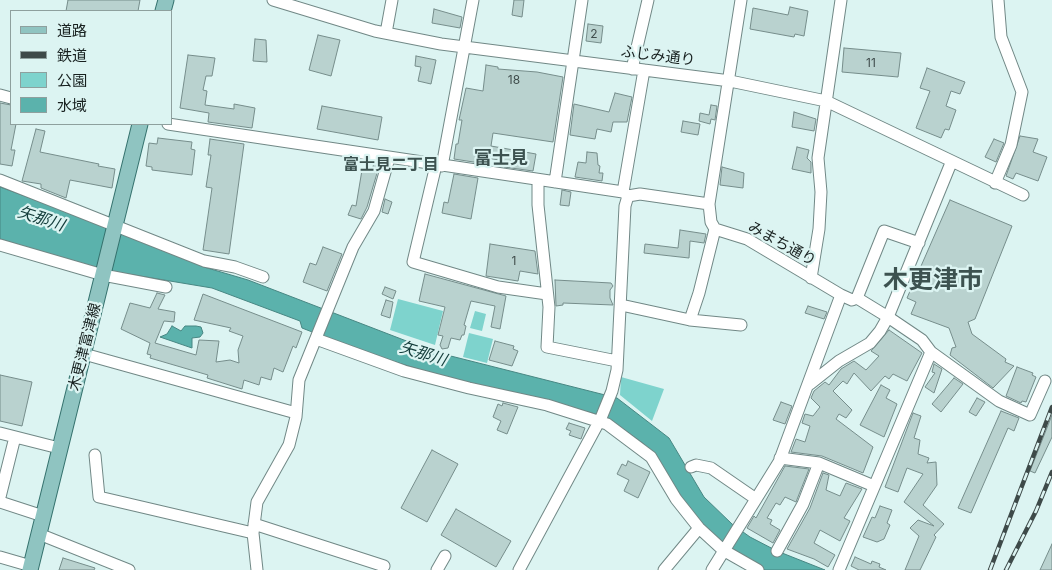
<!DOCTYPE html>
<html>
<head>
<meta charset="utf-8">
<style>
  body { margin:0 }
  #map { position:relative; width:1052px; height:570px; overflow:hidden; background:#dcf4f2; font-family:Inter,"Noto Sans JP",sans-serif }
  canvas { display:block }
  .legend { position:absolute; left:10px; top:10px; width:162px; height:115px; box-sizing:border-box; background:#dcf4f2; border:1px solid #8ea09e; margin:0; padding:6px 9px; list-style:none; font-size:15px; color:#182120 }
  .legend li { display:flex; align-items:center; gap:10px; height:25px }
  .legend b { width:25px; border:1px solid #8ea09e }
</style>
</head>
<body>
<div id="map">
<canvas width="1052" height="570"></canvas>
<ul class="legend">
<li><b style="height:6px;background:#8fc4c1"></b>道路</li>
<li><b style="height:6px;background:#3e4a49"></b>鉄道</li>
<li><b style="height:14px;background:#7ed3cd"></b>公園</li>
<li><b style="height:14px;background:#5bb2ac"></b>水域</li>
</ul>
</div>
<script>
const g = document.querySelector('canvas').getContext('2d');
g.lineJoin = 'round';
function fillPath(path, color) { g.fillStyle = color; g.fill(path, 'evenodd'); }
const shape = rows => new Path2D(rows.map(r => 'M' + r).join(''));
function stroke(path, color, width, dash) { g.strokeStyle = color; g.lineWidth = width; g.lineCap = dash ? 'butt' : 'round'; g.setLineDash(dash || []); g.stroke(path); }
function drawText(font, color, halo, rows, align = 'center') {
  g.font = font + ' Inter,"Noto Sans JP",sans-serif'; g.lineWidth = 4.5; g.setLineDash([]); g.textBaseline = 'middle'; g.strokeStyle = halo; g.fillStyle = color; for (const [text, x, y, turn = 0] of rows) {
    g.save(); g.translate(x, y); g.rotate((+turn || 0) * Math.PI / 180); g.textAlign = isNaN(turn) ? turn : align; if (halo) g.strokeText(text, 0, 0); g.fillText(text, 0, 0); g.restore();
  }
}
fillPath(shape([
  [398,299,443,311,435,345,390,330],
  [475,311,486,314,482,331,470,328],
  [469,333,493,339,487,363,463,357],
  [621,377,664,389,652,421,620,395]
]), '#7ed3cd');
const water = shape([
  [0,187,104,225,204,267,248,280,435,352,617,398,669,438,704,497,732,524,750,537,777,551,825,570,765,570,730,550,703,527,678,496,655,456,644,444,609,419,592,413,440,376,361,351,302,328,300,321,212,288,128,274,126,276,92,268,0,239,0,187],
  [172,326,181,331,185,326,196,326,201,327,203,333,200,337,192,338,192,348,160,337,167,334,172,326]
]);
fillPath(water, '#5bb2ac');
stroke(water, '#478682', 1);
const building = shape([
  [68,0,140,0,138,11,66,11,68,0],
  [514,0,524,0,522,17,512,15,514,0],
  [790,7,808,11,804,36,795,34,794,37,750,29,753,8,788,15,790,7],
  [434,9,462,17,460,28,432,23,434,9],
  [588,24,603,26,601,43,586,41,588,24],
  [318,35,340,40,331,76,309,70,318,35],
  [255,39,266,40,267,62,253,61,255,39],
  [844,48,901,53,898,77,842,72,844,48],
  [188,55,215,58,212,76,206,76,203,90,207,91,205,105,234,109,234,104,255,108,252,128,208,122,209,113,180,108,188,55],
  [416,56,436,60,431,84,418,81,421,67,415,66,416,56],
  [486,65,498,67,498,69,537,72,563,77,553,142,493,133,491,146,536,154,533,171,504,167,505,161,481,157,480,163,454,159,456,144,458,144,462,120,459,120,466,88,483,91,486,65],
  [927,68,965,82,960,94,951,91,946,106,956,110,949,130,945,129,941,138,916,128,930,91,920,88,927,68],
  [615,93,632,97,627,122,613,122,611,132,597,129,595,139,570,135,574,104,609,112,615,93],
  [0,103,11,105,11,124,16,124,11,150,15,150,12,166,0,164,0,103],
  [711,105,717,106,715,120,711,119,710,124,699,121,700,113,709,115,711,105],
  [322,106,382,117,378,140,317,129,322,106],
  [794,112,816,119,814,131,792,127,794,112],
  [683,121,700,124,698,135,681,132,683,121],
  [36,129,45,131,40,152,99,164,98,166,115,169,112,188,70,180,66,198,41,188,41,184,22,181,36,129],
  [1020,136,1038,139,1033,152,1047,157,1038,181,1016,173,1013,179,1006,176,1020,136],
  [158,138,192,142,191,149,195,150,192,175,152,170,152,167,146,166,149,143,157,144,158,138],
  [210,139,244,144,229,254,203,250,212,188,206,187,211,155,208,155,210,139],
  [994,139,1004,143,996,162,985,157,994,139],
  [797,147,809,150,807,158,811,162,811,173,792,169,797,147],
  [587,152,597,153,598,165,600,166,599,173,603,173,602,181,575,177,578,162,586,163,587,152],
  [374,162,380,163,367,207,361,219,348,215,352,205,356,206,362,170,372,172,374,162],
  [722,167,744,173,743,188,720,185,722,167],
  [454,174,478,178,471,219,442,213,444,202,448,203,454,174],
  [562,190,571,192,569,206,560,205,562,190],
  [385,199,392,202,388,214,382,212,385,199],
  [950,200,1012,226,975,319,968,322,972,334,1006,359,1005,362,1014,366,993,388,950,355,952,348,956,347,949,328,911,314,916,302,907,298,950,200],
  [680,230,706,234,704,243,690,241,689,258,644,253,645,244,678,248,680,230],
  [490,244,535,251,538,274,520,271,518,281,486,276,490,244],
  [323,247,342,254,327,291,303,282,310,263,316,265,323,247],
  [425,274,506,296,500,329,491,327,495,306,471,301,464,325,466,326,464,335,462,335,460,340,451,338,448,348,442,349,440,345,443,336,438,335,445,307,419,301,425,274],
  [555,280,611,283,613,286,610,290,610,298,613,305,563,303,563,305,556,306,555,280],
  [385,287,396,291,393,299,382,294,385,287],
  [157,293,165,295,158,309,175,312,174,322,164,321,155,343,196,355,199,340,219,341,216,362,230,360,239,363,238,350,243,336,229,331,231,328,194,320,203,294,302,332,296,348,293,346,283,372,274,368,271,380,261,377,259,385,244,380,242,389,207,378,208,375,150,358,151,355,147,354,150,343,121,329,130,303,150,308,157,293],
  [386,300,393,302,390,318,381,315,386,300],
  [808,306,827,312,824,319,805,313,808,306],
  [889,330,922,353,907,381,893,374,889,379,885,376,871,391,854,373,847,384,843,381,833,391,852,410,846,418,839,414,836,419,873,447,863,473,822,456,791,452,796,439,805,442,810,426,802,423,805,414,813,416,820,407,811,398,814,391,825,382,829,385,841,369,854,361,866,370,879,356,871,351,889,330],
  [495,341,514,346,513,349,518,351,512,366,489,360,495,341],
  [934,364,942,369,934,393,925,387,935,373,932,372,934,364],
  [1017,367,1033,373,1032,375,1036,377,1026,402,1022,401,1021,403,1006,396,1017,367],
  [0,375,32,382,22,426,0,421,0,375],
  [954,378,963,384,941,412,932,404,954,378],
  [881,385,890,390,886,398,897,404,884,437,860,425,881,385],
  [977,398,985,402,976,416,969,412,977,398],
  [781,402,792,406,785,424,773,420,781,402],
  [503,403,518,407,507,434,497,430,501,421,493,417,498,404,502,406,503,403],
  [1001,411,1019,418,1014,431,1008,428,971,513,958,508,1001,411],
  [913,413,921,416,914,438,920,440,918,454,929,458,927,463,936,462,937,485,923,505,944,524,934,535,936,537,920,570,905,570,919,536,910,528,918,520,934,526,904,502,923,474,907,468,898,492,885,487,913,413],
  [1052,415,1052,437,1035,473,1030,471,1052,415],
  [569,423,585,428,581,439,569,435,571,431,566,429,569,423],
  [432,450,458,464,427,522,401,508,432,450],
  [628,461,650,472,638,498,624,491,629,480,617,474,622,464,626,466,628,461],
  [785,466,809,469,796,502,785,497,780,505,776,503,767,518,772,520,770,524,780,530,773,543,747,528,754,516,756,518,785,466],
  [823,473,829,475,826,490,840,496,846,483,862,489,844,518,850,521,840,541,820,530,814,543,835,555,828,567,814,559,787,549,810,508,823,473],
  [880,506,892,510,887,523,890,525,884,539,877,542,863,537,872,517,875,518,880,506],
  [456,509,511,541,496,567,441,535,456,509],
  [1052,544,1052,570,1040,570,1052,544],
  [855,557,871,564,872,561,880,564,879,567,886,570,859,570,851,566,855,557],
  [63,558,95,568,94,570,59,570,63,558]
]);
fillPath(building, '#b9d2cf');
stroke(building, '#768d8b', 1);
const minor = shape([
  [273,0,375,31,441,44,730,81,826,101,1023,195],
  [386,33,392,0],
  [632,69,648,0],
  [0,95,11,98],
  [168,124,623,192,628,196],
  [436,165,413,262,498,287,547,294],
  [442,166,473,0],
  [0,180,204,261,235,267,263,277],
  [538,180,538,205,549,307,547,347,617,361],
  [555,182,582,0],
  [995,183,1011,145,1022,92,1001,37,998,0],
  [623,192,644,70],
  [709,204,711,222,715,229,747,239,841,295,852,300,857,298],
  [0,245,103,275,166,287],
  [811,278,819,229,821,192,818,158,841,0],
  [857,298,884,231,919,243],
  [621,305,690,320,741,325],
  [690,320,699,293,715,229],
  [316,339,404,371,469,388,547,405,607,424,651,457,676,499,699,528,723,550,758,570],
  [931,352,999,401,1030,415,1045,381],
  [84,354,296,413],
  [810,384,839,361,870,343,880,331,888,317,857,298],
  [0,433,59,448],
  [95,455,99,497,253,533],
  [780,458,819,463,874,486],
  [691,467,696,465,711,468,756,499],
  [0,497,15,437],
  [0,502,43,516],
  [254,524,384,566],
  [39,534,129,570],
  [777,551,803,504,819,463],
  [0,557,31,566],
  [257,570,253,533,257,502,289,445,296,417,299,380,353,247,374,211,389,158],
  [437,570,445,556],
  [519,570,601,418,612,391,617,370,625,206,628,196,640,194,709,204,741,0],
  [664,570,699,528],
  [712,570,779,462,841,295],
  [839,570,931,352,922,340,888,317,951,163]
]);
const major = shape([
  [163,11,166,0],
  [30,570,140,124]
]);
stroke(minor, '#718886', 13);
stroke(major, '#35726e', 17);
stroke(minor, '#fff', 11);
stroke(major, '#8fc4c1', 15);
const rail = shape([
  [990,570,1052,407],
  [1006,570,1036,511,1052,472]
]);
stroke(rail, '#3e4a49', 4.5);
stroke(rail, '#dcf4f2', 2.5, [8]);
drawText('12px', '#404d4c', null, [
  ["2",594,34],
  ["11",871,63],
  ["18",514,80],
  ["1",514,261]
]);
drawText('15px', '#182120', '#dcf4f2', [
  ["ふじみ通り",658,56,7],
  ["みまち通り",782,244,29],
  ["木更津富津線",85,347,-76]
]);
drawText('bold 16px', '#3d5250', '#dcf4f2', [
  ["富士見二丁目",391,165]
]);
drawText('italic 16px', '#133c3a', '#dcf4f2', [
  ["矢那川",41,219,18],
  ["矢那川",423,354,17]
]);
drawText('bold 18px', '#3d5250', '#dcf4f2', [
  ["富士見",501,159]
]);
drawText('bold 25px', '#3d5250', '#dcf4f2', [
  ["木更津市",933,280]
]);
</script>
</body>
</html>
